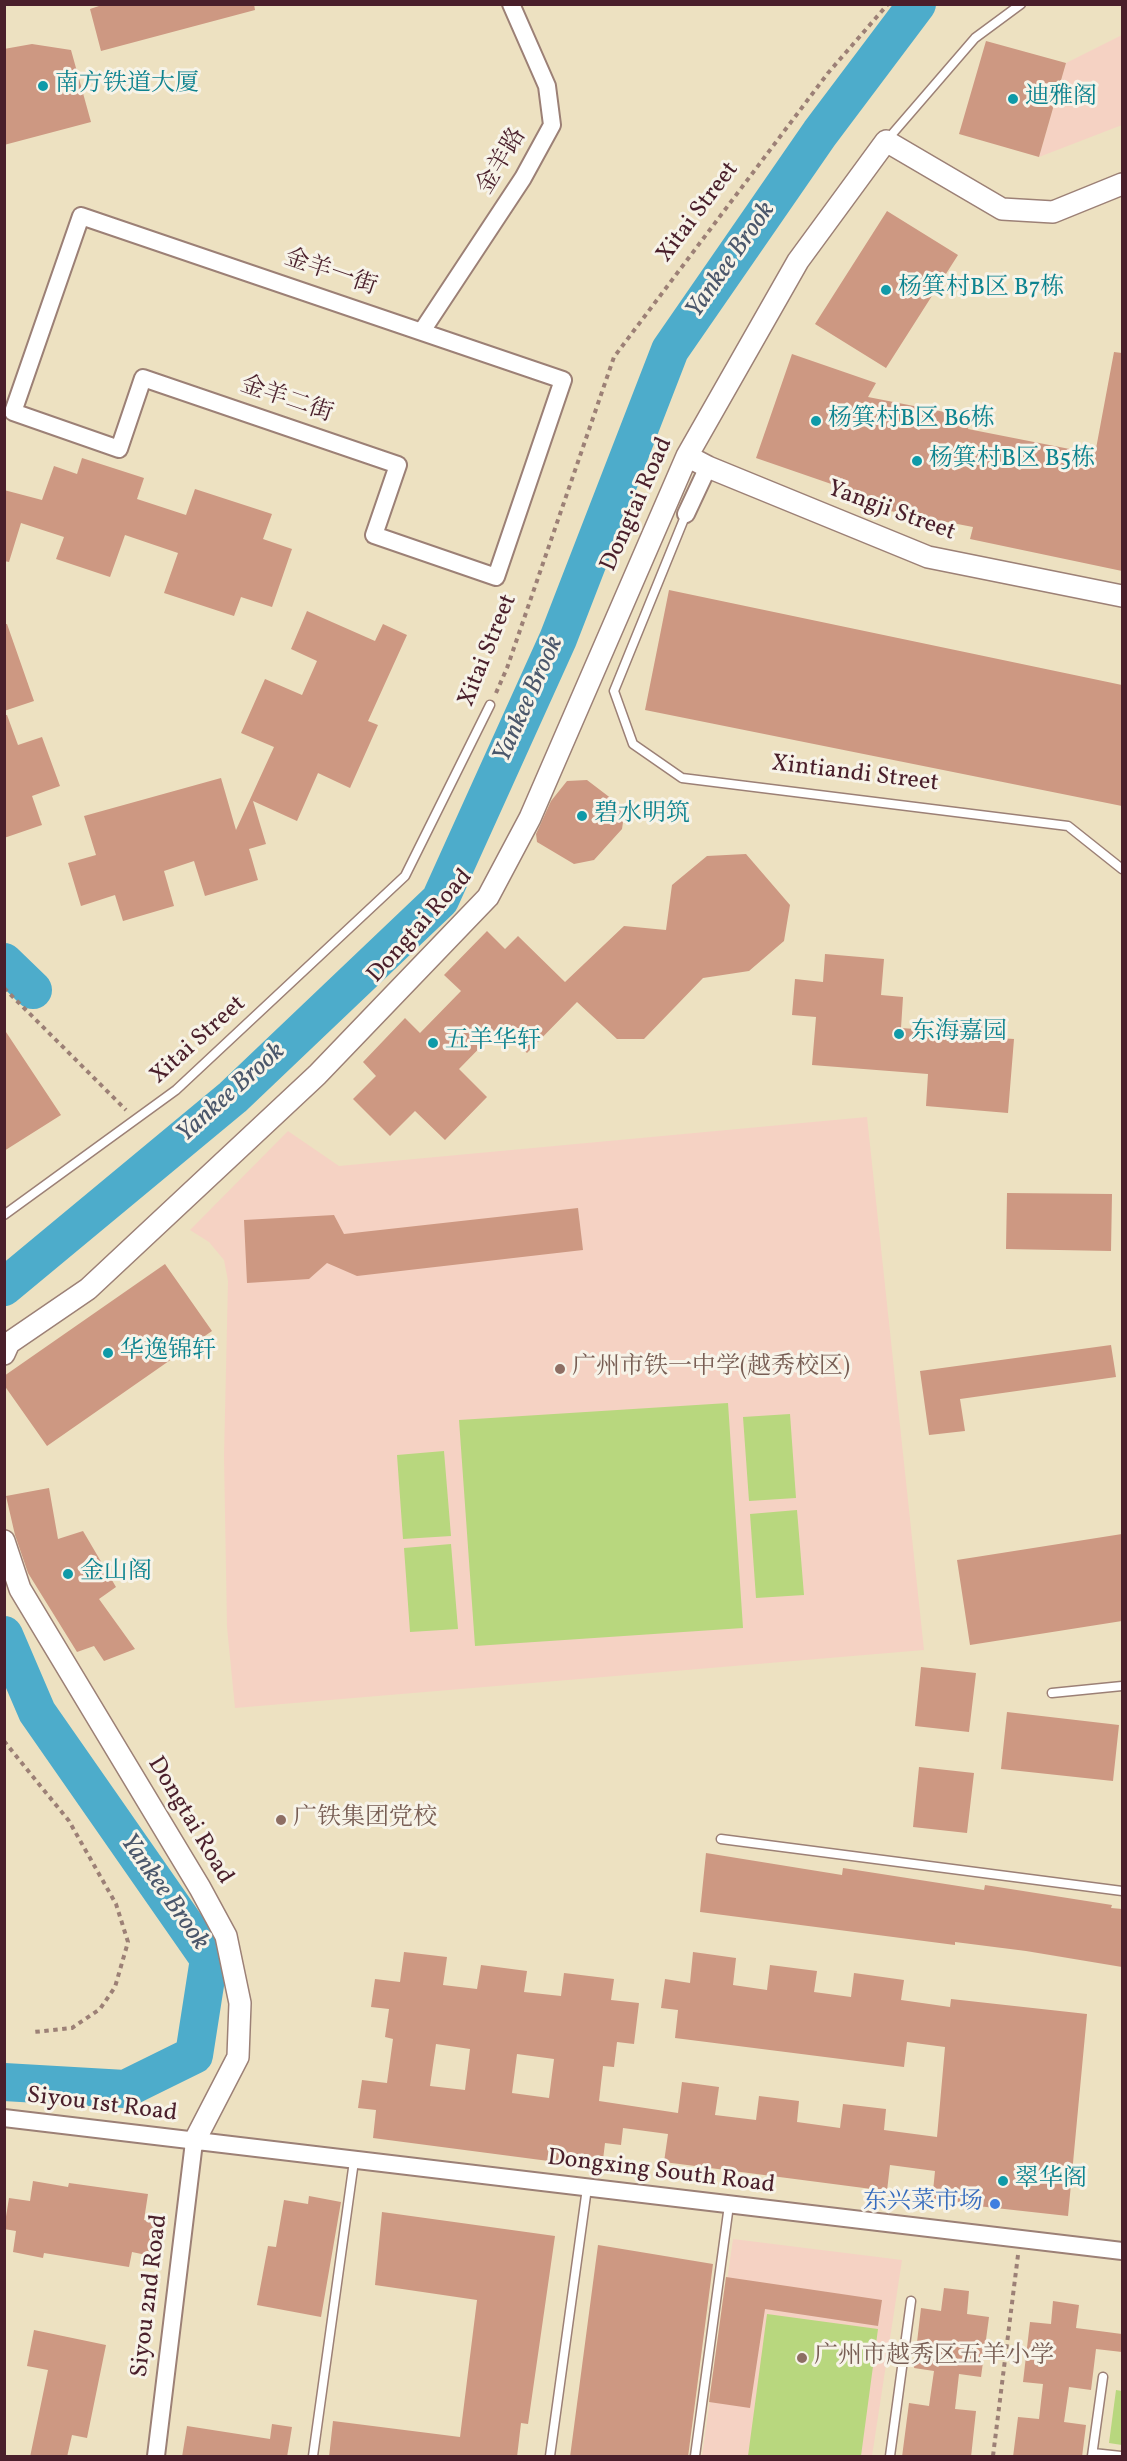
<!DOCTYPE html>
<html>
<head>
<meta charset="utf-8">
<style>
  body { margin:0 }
  #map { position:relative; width:1127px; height:2461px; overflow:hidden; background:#ede1c1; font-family:Vollkorn,serif }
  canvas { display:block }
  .frame { position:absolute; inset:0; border:6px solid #4a1f2b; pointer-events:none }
</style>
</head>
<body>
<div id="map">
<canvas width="1127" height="2461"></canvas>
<div class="frame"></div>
</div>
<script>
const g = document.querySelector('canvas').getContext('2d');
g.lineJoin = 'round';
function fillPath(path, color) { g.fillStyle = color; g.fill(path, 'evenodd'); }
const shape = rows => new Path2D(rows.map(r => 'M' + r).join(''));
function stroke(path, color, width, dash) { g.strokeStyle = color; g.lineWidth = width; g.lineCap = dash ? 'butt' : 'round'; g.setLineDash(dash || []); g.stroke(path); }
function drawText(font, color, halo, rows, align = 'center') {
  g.font = font + ' Vollkorn,"Noto Serif SC",serif'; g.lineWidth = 6; g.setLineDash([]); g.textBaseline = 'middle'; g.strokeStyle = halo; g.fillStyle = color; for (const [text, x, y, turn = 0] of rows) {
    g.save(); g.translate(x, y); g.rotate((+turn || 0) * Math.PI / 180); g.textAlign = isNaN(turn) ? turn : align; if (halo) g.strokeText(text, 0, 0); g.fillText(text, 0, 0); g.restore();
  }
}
fillPath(shape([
  [1122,35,1122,125,1039,157,1066,63],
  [867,1117,924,1650,235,1708,227,1627,224,1456,228,1281,224,1260,209,1242,190,1230,288,1131,339,1166],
  [733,2239,902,2260,872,2456,702,2456]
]), '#f5d2c3');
fillPath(shape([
  [728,1403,743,1628,475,1646,459,1420],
  [790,1414,796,1498,749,1501,743,1417],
  [444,1451,451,1536,403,1539,397,1455],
  [797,1510,804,1595,756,1598,750,1514],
  [451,1544,458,1629,410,1632,404,1548],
  [767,2314,878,2329,861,2456,748,2456],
  [1116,2390,1122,2391,1122,2445,1109,2443]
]), '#b8d77e');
stroke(shape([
  [4,962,33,990],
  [4,1287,233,1097,440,900,558,639,670,350,820,133,917,4],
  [4,1635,37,1712,209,1959,194,2055,125,2089,4,2082]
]), '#4daccb', 38);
fillPath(shape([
  [105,4,254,4,255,10,101,51,90,9],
  [986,41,1066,63,1039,157,959,134],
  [32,44,71,50,91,122,4,145,4,49],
  [887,211,958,255,886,368,815,324],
  [1114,352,1122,353,1122,571,970,539,973,527,864,506,866,496,756,458,792,354,876,383,868,397,970,417,968,429,1095,454],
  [82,458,144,478,137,499,186,515,195,489,272,514,263,539,292,549,272,607,241,597,234,616,164,593,178,553,125,535,110,577,56,559,64,537,21,523,9,562,4,561,4,490,42,500,54,466,77,474],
  [669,590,1122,685,1122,806,645,710],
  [307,611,375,641,383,624,407,635,368,721,378,725,350,788,318,773,297,821,253,801,266,844,249,849,258,880,205,896,194,861,164,871,174,906,123,921,115,895,81,906,68,863,96,855,84,816,221,778,236,830,274,747,241,733,265,679,302,695,317,661,291,649],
  [4,624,7,624,34,701,4,711],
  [4,715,7,715,18,745,42,737,60,786,32,796,42,825,4,838],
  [587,780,625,809,622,829,594,860,574,864,537,842,536,834,551,801,567,781],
  [746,854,790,905,784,941,749,971,703,978,644,1039,617,1039,577,1002,527,1053,500,1027,459,1069,487,1097,445,1140,415,1111,390,1136,353,1099,376,1076,363,1062,405,1018,420,1033,461,991,444,975,487,931,505,949,518,936,565,982,624,926,666,930,672,885,707,856],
  [825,954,884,959,881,995,903,997,901,1028,942,1031,943,1020,985,1023,984,1037,1014,1039,1008,1113,926,1106,928,1074,812,1065,816,1017,792,1015,795,979,823,982],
  [4,1029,61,1115,4,1151],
  [1007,1193,1112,1194,1111,1251,1006,1249],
  [578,1208,583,1250,357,1276,327,1263,309,1279,247,1283,244,1220,334,1215,344,1234],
  [165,1264,212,1331,47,1446,4,1385,4,1376],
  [1111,1345,1116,1377,960,1399,965,1431,929,1435,920,1371],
  [49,1488,58,1539,83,1531,116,1587,99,1599,135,1649,104,1661,94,1646,77,1652,28,1573,15,1535,6,1496],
  [1122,1534,1122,1621,970,1645,957,1560],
  [921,1667,976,1673,969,1732,915,1726],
  [1007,1712,1119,1725,1113,1781,1001,1769],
  [919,1767,974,1773,967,1833,913,1827],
  [706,1853,842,1875,843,1868,984,1890,985,1885,1112,1905,1111,1908,1122,1909,1122,1967,1026,1951,955,1942,955,1945,700,1912],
  [404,1952,447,1957,443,1985,477,1989,481,1965,527,1971,524,1992,561,1996,564,1973,614,1979,611,2000,639,2003,634,2044,617,2042,614,2067,603,2066,599,2101,678,2113,682,2082,719,2087,715,2115,756,2120,759,2096,799,2101,797,2122,840,2128,843,2104,886,2109,884,2130,937,2137,945,2047,907,2042,904,2067,675,2038,678,2010,661,2008,665,1979,690,1983,693,1952,736,1958,733,1985,767,1990,770,1965,817,1971,814,1992,851,1997,854,1973,904,1980,901,2000,950,2007,951,1999,1087,2014,1068,2216,932,2201,935,2171,890,2165,887,2191,664,2162,668,2134,623,2128,621,2145,605,2143,602,2168,373,2138,376,2110,358,2108,362,2080,387,2083,393,2039,385,2037,389,2009,371,2007,375,1979,400,1982],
  [436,2044,470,2049,465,2090,430,2086],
  [517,2054,554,2059,549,2098,512,2093],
  [33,2181,68,2187,69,2183,148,2194,144,2220,157,2222,151,2256,132,2252,129,2267,44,2253,43,2258,13,2252,16,2231,4,2229,9,2198,30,2201],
  [309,2196,341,2202,321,2317,257,2305,268,2246,276,2247,284,2200,308,2204],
  [382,2212,555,2236,528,2424,521,2423,517,2457,329,2457,333,2421,460,2437,477,2300,375,2285],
  [598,2245,713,2264,688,2457,570,2457],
  [726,2277,882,2300,878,2326,765,2309,750,2408,709,2402],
  [944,2288,969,2291,967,2314,989,2317,981,2377,959,2374,955,2409,976,2411,971,2457,902,2457,909,2403,929,2406,934,2371,914,2368,921,2308,941,2311],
  [1053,2301,1079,2305,1076,2328,1122,2334,1122,2352,1096,2349,1091,2390,1069,2387,1064,2422,1086,2425,1082,2457,1013,2457,1018,2417,1039,2419,1043,2384,1023,2382,1030,2322,1051,2324],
  [34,2330,106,2345,87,2438,72,2435,67,2457,30,2457,48,2370,27,2366],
  [272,2424,292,2427,287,2457,182,2457,187,2426,270,2439]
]), '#cd9882');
const service = shape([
  [887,140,975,38,1021,4],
  [686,514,614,691,633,744,682,778,1068,826,1122,869],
  [4,1215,176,1090,405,876,490,705],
  [1052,1693,1122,1686],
  [721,1839,1122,1891],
  [1093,2453,1121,2456],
  [313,2456,354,2161],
  [550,2456,587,2188],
  [695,2456,729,2205],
  [890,2456,911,2301],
  [1092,2456,1103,2377]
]);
const minor = shape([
  [81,216,563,380,496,577,374,535,398,465,143,378,119,449,13,412,81,216],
  [422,331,523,178,552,125,547,86,511,4],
  [686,514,708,467],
  [4,2118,1122,2251],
  [156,2456,194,2142]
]);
const tertiary = shape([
  [687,456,708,467,928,557,1122,596],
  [4,1354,9,1343,88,1289,317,1075,488,897,530,818,687,456,798,261,886,141,1002,209,1053,212,1122,184],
  [4,1541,20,1589,200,1888,226,1936,240,2003,238,2057,194,2142]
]);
stroke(service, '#9c8076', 11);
stroke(minor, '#9c8076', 20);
stroke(tertiary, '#9c8076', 24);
stroke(shape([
  [496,693,507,668,614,357,828,73,888,4],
  [4,988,126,1110],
  [4,1741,69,1821,116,1904,128,1942,115,1987,100,2009,72,2028,34,2032],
  [993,2456,1018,2255]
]), '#9c8076', 4, [4.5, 4.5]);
stroke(service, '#fff', 8);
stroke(minor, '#fff', 16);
stroke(tertiary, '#fff', 21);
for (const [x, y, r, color] of [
  [43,86,6,"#0f9aa8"],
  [1013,99,6,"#0f9aa8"],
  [886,290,6,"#0f9aa8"],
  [816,421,6,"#0f9aa8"],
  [917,461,6,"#0f9aa8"],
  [582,816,6,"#0f9aa8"],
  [899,1034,6,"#0f9aa8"],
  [433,1043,6,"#0f9aa8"],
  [108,1353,6,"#0f9aa8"],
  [560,1369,6,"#8d6e63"],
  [68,1574,6,"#0f9aa8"],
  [281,1820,6,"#8d6e63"],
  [1003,2181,6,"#0f9aa8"],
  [995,2204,6,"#3f7fe0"],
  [802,2358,6,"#8d6e63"]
]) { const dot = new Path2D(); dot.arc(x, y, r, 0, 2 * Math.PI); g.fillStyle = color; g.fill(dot); stroke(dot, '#f7f3e8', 2); }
drawText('24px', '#0d838f', '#f7f3e8', [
  ["南方铁道大厦",55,86],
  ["迪雅阁",1025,99],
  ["杨箕村B区 B7栋",898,290],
  ["杨箕村B区 B6栋",828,421],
  ["杨箕村B区 B5栋",929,461],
  ["碧水明筑",594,816],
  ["东海嘉园",911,1034],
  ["五羊华轩",445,1043],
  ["华逸锦轩",120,1353],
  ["金山阁",80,1574],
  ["翠华阁",1015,2181]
], 'left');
drawText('24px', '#4a1f2b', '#f7f3e8', [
  ["金羊路",503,162,-59],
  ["Xitai Street",699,213,-53],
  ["金羊一街",330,274,19],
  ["金羊二街",286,401,19],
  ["Dongtai Road",638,505,-66],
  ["Yangji Street",891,512,20],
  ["Xitai Street",489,651,-68],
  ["Xintiandi Street",855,775,7],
  ["Dongtai Road",421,927,-48],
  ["Xitai Street",199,1041,-42],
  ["Dongtai Road",189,1821,59],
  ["Siyou 1st Road",102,2106,7],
  ["Dongxing South Road",661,2173,7],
  ["Siyou 2nd Road",151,2296,-83]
]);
drawText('24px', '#785e54', '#f7f3e8', [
  ["广州市铁一中学(越秀校区)",572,1369],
  ["广铁集团党校",293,1820],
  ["广州市越秀区五羊小学",814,2358]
], 'left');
drawText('24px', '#366cbe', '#f7f3e8', [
  ["东兴菜市场",983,2204]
], 'right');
drawText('italic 26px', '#4b576b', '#f7f3e8', [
  ["Yankee Brook",732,261,-55],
  ["Yankee Brook",530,700,-66],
  ["Yankee Brook",232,1094,-42],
  ["Yankee Brook",163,1893,55]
]);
</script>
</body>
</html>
